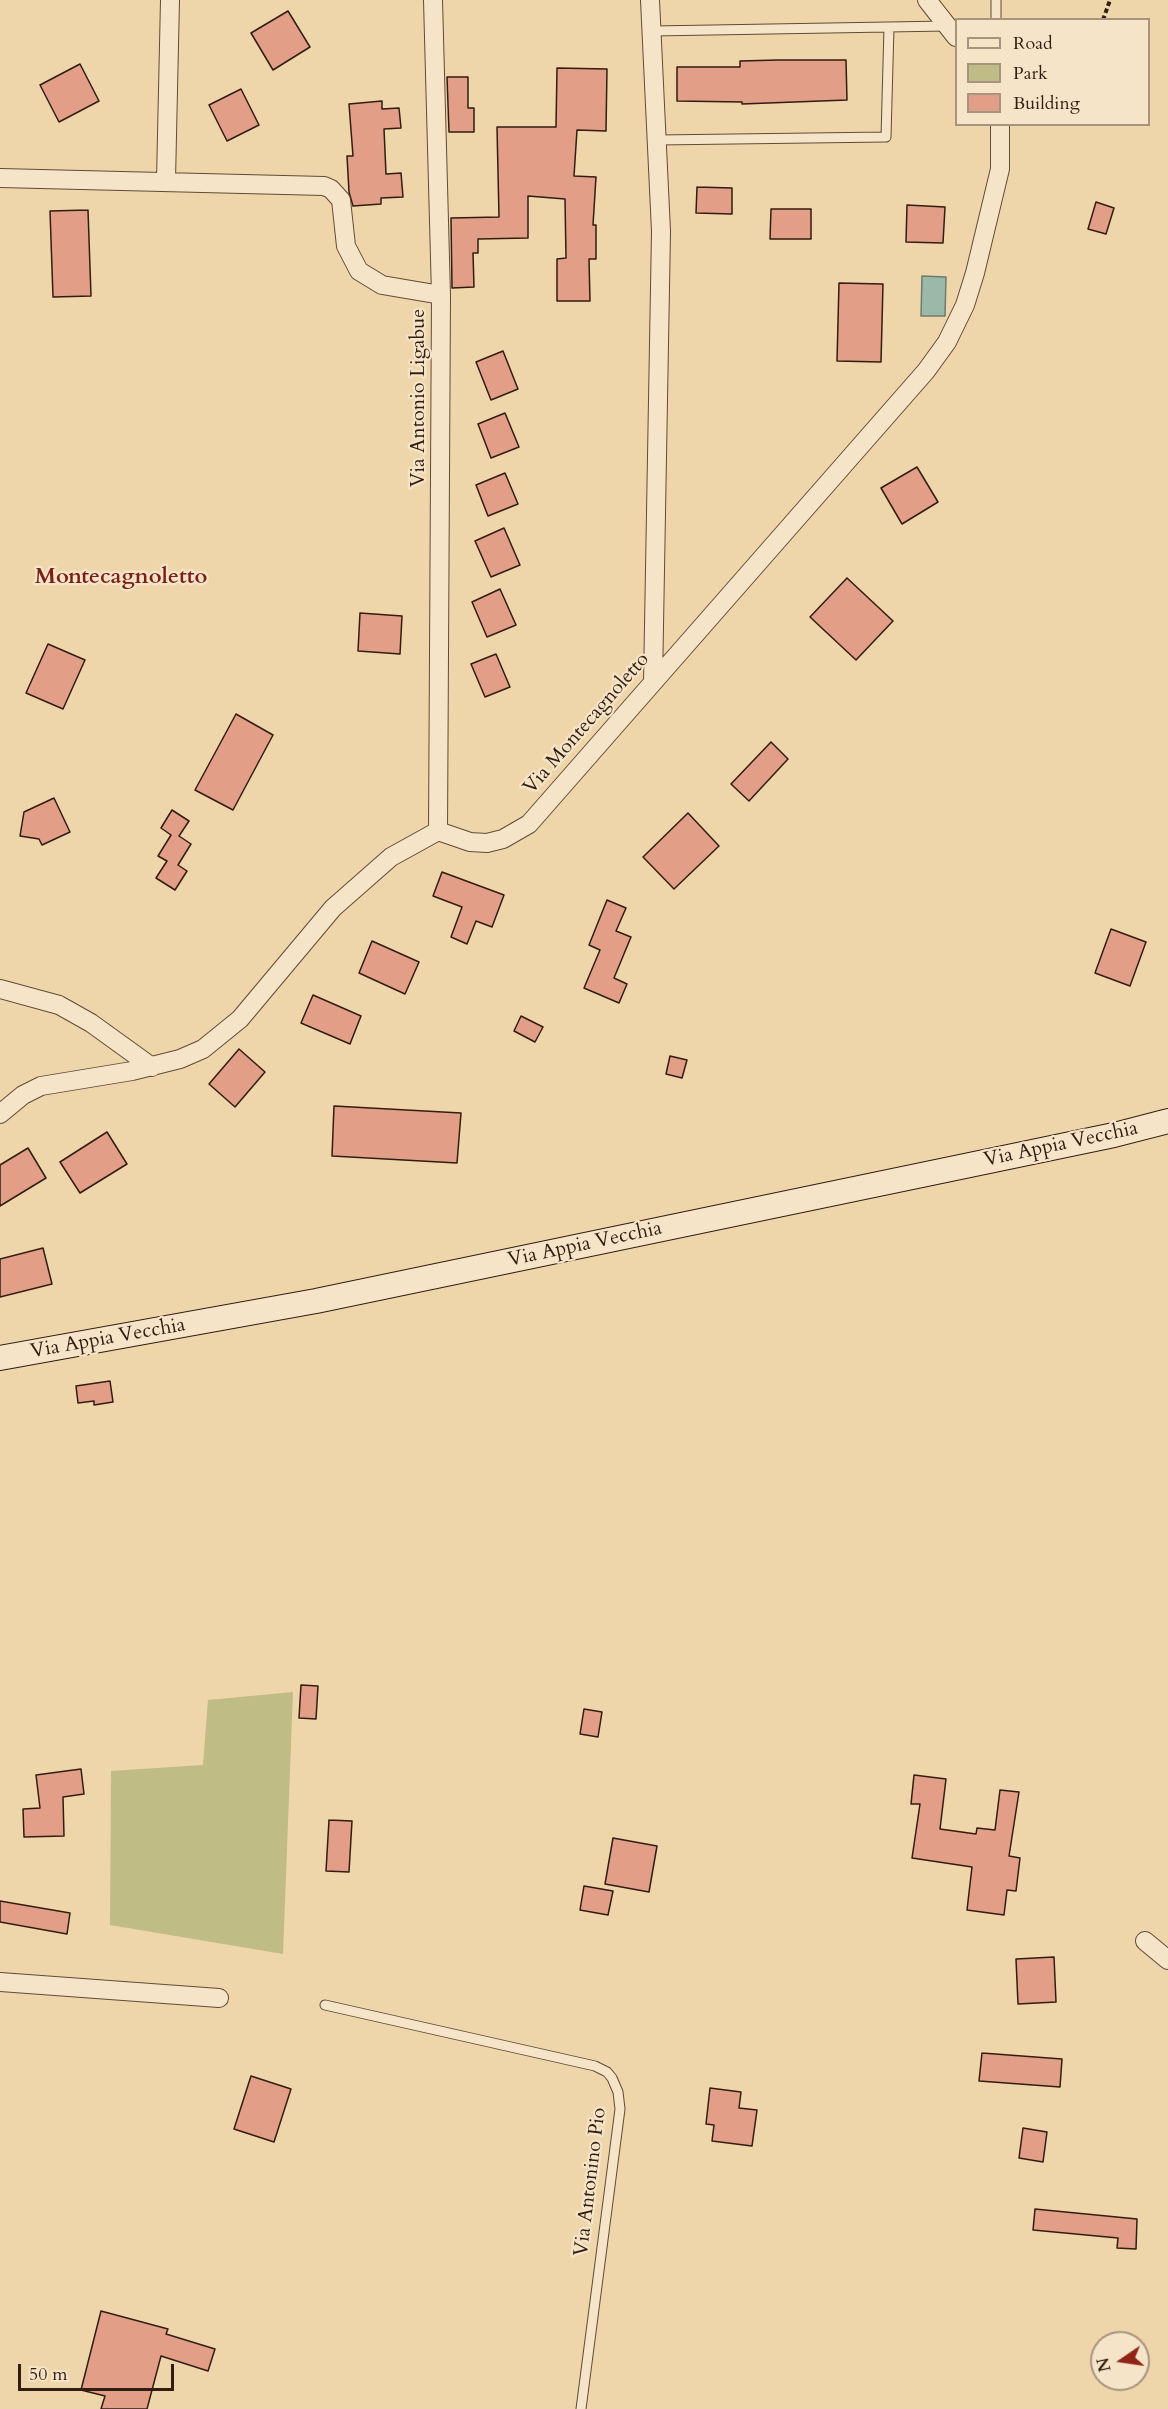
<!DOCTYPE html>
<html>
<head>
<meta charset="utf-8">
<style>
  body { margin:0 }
  #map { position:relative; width:1168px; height:2409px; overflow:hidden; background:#efd6aa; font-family:Cardo,serif }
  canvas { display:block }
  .legend { position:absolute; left:955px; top:18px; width:195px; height:108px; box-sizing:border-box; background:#f5e4c8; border:2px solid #a7947f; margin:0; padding:8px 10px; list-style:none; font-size:18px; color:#311d11 }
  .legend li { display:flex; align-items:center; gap:12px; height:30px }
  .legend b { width:30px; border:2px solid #a7947f }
  .north { position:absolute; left:1090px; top:2331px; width:60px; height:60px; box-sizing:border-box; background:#f5e4c8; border:2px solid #a7947f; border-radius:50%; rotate:257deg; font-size:16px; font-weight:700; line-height:24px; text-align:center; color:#311d11 }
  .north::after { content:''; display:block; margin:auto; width:21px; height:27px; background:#8f2418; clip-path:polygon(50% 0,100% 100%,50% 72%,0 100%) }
  .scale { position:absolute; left:18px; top:2364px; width:156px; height:27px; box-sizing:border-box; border:3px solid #311d11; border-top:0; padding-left:8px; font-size:18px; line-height:21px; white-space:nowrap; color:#311d11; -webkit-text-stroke:4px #f5e4c8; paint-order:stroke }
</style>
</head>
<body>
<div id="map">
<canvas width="1168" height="2409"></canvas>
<ul class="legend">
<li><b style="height:8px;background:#f5e4c8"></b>Road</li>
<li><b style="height:16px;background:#bfbc85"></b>Park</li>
<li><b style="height:16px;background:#e29e86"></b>Building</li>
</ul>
<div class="north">N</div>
<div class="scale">50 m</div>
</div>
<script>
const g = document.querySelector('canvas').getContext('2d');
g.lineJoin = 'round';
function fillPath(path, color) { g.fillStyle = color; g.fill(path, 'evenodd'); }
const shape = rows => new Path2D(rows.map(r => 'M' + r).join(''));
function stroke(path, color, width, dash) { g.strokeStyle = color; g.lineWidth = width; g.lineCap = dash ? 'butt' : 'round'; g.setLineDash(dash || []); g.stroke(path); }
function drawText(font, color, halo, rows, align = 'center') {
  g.font = font + ' Cardo,serif'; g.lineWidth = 4.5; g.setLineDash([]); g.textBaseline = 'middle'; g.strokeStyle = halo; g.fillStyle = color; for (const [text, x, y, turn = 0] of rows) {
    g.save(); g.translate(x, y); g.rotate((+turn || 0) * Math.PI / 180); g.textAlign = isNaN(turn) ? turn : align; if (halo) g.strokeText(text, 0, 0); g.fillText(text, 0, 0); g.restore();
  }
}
fillPath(shape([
  [293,1692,283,1954,110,1925,111,1771,203,1765,208,1700]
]), '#bfbc85');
const water = shape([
  [922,276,946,277,945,316,921,316,922,276]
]);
fillPath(water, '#9ab9a9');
stroke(water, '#707b6c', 1.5);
const building = shape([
  [288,11,310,47,273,70,251,33,288,11],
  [778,60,846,60,847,100,742,104,742,102,677,101,677,67,740,67,740,61,778,60],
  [80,64,99,101,59,122,40,85,80,64],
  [557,68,607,69,606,131,577,130,574,176,596,177,593,225,596,225,596,259,589,259,590,301,557,301,557,259,566,258,565,199,528,196,528,238,478,239,478,253,473,253,474,287,452,288,451,218,499,217,497,127,556,127,557,68],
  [447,77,468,77,468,108,474,108,474,132,449,132,447,77],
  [241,89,259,125,227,141,209,105,241,89],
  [382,101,382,109,399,108,401,128,384,129,386,174,401,173,403,197,381,198,381,204,353,206,349,192,347,156,353,156,349,104,382,101],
  [697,187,732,188,732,214,696,213,697,187],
  [1096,202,1114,208,1106,234,1088,229,1096,202],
  [907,205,945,207,943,243,906,242,907,205],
  [771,209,811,209,811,239,770,239,771,209],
  [88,210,91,296,53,297,50,211,88,210],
  [839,283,883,284,881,362,837,361,839,283],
  [503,351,518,389,491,400,476,362,503,351],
  [505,413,519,447,491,458,478,424,505,413],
  [917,467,938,502,902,524,881,488,917,467],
  [505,473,518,504,488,516,476,485,505,473],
  [504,528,520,565,491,577,475,541,504,528],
  [847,578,893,621,856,660,810,617,847,578],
  [500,589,516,625,487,637,472,602,500,589],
  [360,613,402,616,400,654,358,651,360,613],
  [48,644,85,660,63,709,26,693,48,644],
  [496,654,510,687,485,697,471,664,496,654],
  [236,714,273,735,233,810,195,790,236,714],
  [771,742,788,759,749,801,731,784,771,742],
  [54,798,70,832,42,845,39,839,20,836,24,812,54,798],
  [172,810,189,821,179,836,191,844,178,865,187,871,175,890,156,878,167,861,158,856,171,835,161,828,172,810],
  [688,813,719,846,674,889,643,857,688,813],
  [442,872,504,895,492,927,476,921,467,944,451,937,462,907,433,896,442,872],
  [607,900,626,908,616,931,631,937,614,978,627,984,619,1003,584,988,600,950,589,945,607,900],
  [1111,929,1146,942,1130,986,1095,973,1111,929],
  [372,941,419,962,405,994,359,973,372,941],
  [313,995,361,1016,350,1044,301,1023,313,995],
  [521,1016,543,1027,535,1042,514,1031,521,1016],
  [239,1049,265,1072,235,1107,209,1084,239,1049],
  [670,1056,687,1060,682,1078,666,1074,670,1056],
  [334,1106,461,1113,457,1163,332,1156,334,1106],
  [107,1132,127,1164,80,1193,60,1162,107,1132],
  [28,1148,46,1178,0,1206,0,1165,28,1148],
  [43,1248,52,1284,0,1297,0,1259,43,1248],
  [110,1381,113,1402,94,1405,94,1401,78,1403,76,1386,110,1381],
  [301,1685,318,1686,316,1719,299,1718,301,1685],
  [584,1709,602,1712,598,1737,580,1734,584,1709],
  [81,1769,84,1794,63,1797,64,1836,24,1837,23,1809,40,1808,36,1775,81,1769],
  [914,1775,946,1779,940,1829,976,1834,977,1828,995,1830,1000,1790,1019,1792,1009,1856,1020,1858,1016,1891,1007,1890,1004,1915,967,1910,972,1867,912,1858,920,1804,911,1804,914,1775],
  [329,1820,352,1821,349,1872,326,1871,329,1820],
  [613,1838,657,1846,649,1892,605,1884,613,1838],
  [584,1886,613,1891,608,1915,580,1910,584,1886],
  [0,1901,70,1913,67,1934,0,1922,0,1901],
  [1054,1957,1056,2002,1018,2004,1016,1959,1054,1957],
  [982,2053,1062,2059,1060,2087,979,2081,982,2053],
  [251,2076,291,2089,274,2142,234,2129,251,2076],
  [710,2088,741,2092,739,2108,757,2110,752,2146,712,2141,714,2125,706,2124,710,2088],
  [1023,2128,1047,2132,1043,2162,1019,2158,1023,2128],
  [1035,2209,1137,2219,1136,2249,1117,2248,1118,2238,1033,2230,1035,2209],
  [101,2311,168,2329,166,2334,215,2349,208,2371,161,2356,147,2409,101,2409,105,2396,81,2390,101,2311]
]);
fillPath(building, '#e29e86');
stroke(building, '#311d11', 1.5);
const lane = shape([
  [996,0,996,20],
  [653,31,947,26],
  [658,140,886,137,889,27],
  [325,2005,595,2066,607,2072,612,2078,618,2092,620,2109,581,2409]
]);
const street = shape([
  [433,0,441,295],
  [650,0,661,231,653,682],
  [927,0,956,37],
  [0,178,324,186,331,189,341,200,346,246,359,271,382,285,441,295,438,831],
  [166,180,170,0],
  [0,989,59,1005,91,1023,152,1067],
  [0,1114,23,1095,41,1086,132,1071,180,1059,203,1049,240,1019,333,908,391,857,438,831,470,842,487,843,503,839,529,824,926,371,947,342,965,305,975,273,1000,169,1000,124],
  [1145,1941,1168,1960],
  [0,1982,219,1998]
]);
const secondary = shape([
  [0,1358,316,1301,1114,1135,1168,1121]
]);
stroke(lane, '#604b37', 11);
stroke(street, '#604b37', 20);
stroke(secondary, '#311d11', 26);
stroke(shape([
  [1103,20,1110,0]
]), '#311d11', 4, [4.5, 3]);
stroke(lane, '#f5e4c8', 9);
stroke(street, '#f5e4c8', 18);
stroke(secondary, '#f5e4c8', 24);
drawText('20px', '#311d11', '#f5e4c8', [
  ["Via Antonio Ligabue",419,398,-90],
  ["Via Montecagnoletto",587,724,-49],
  ["Via Appia Vecchia",1061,1145,-12],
  ["Via Appia Vecchia",585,1245,-12],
  ["Via Appia Vecchia",108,1339,-10],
  ["Via Antonino Pio",591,2182,-83]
]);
drawText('bold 22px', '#7a1f14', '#f5e4c8', [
  ["Montecagnoletto",121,578]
]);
</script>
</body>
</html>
